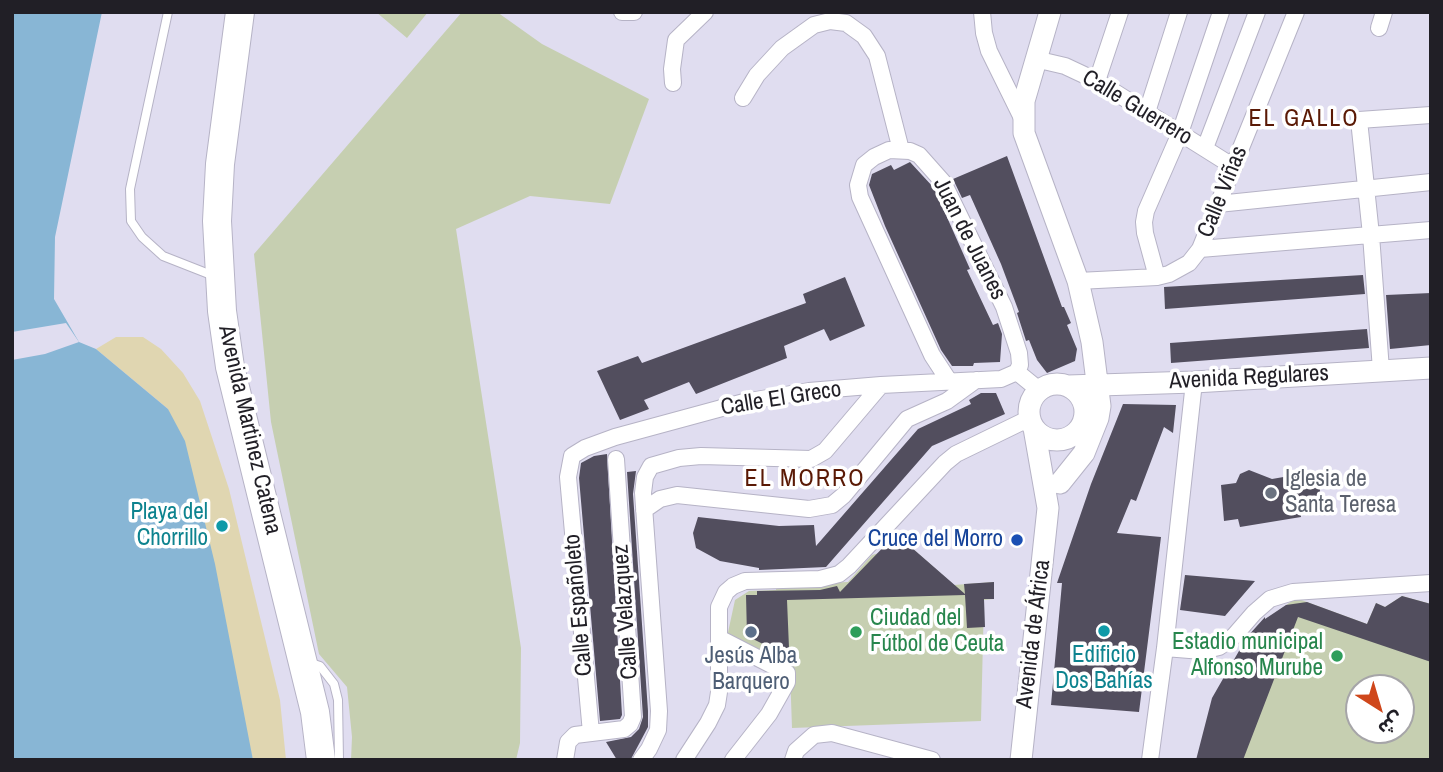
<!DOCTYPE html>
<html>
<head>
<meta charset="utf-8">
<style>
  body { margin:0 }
  #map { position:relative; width:1443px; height:772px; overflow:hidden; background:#e0ddf0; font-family:"Archivo Narrow","Noto Sans Arabic",sans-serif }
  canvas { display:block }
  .frame { position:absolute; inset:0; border:14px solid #211f26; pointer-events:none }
  .north { position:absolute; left:1345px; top:674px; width:70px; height:70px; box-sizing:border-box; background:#fff; border:2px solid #a6a5a8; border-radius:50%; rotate:143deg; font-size:19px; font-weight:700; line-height:28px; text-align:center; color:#211f26 }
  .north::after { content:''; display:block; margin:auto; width:24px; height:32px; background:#cf471b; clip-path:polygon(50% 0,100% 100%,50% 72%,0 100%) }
</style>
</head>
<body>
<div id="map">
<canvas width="1443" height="772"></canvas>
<div class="frame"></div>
<div class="north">ش</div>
</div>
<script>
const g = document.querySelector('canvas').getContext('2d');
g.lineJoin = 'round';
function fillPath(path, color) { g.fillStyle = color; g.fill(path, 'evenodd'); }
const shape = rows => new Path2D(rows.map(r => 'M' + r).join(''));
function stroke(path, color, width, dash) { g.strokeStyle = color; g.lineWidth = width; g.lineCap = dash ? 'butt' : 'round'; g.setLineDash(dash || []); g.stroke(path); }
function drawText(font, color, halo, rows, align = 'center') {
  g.font = font + ' "Archivo Narrow",sans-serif'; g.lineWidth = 7; g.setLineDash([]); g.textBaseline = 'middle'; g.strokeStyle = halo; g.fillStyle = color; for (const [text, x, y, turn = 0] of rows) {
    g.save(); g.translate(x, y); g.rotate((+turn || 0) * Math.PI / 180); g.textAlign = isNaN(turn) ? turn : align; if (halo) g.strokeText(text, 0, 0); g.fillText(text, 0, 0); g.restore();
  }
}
fillPath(shape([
  [376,12,428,12,407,38],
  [462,12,497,12,542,44,649,99,610,204,530,196,456,229,521,648,520,743,516,760,351,760,352,737,347,687,319,654,271,422,254,254],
  [896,534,954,585,994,582,994,599,984,600,981,721,792,728,790,670,727,637,735,600,749,591,776,590,776,585,848,582,872,555,879,553],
  [1402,596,1431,604,1431,760,1214,760,1265,620,1296,598,1367,624,1376,603,1385,607],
  [1359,688,1401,688,1401,730,1359,730]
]), '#c6cfb1');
fillPath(shape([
  [116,337,143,337,161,349,183,373,200,401,229,489,280,700,286,760,253,760,168,409,96,349]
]), '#e0d6b1');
fillPath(shape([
  [12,12,102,12,55,237,54,299,79,342,96,349,168,409,185,441,215,564,253,760,12,760]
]), '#88b6d5');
fillPath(shape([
  [66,323,79,342,45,354,12,360,12,332]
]), '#e0ddf0');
fillPath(shape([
  [1007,156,1062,307,1064,307,1071,323,1067,325,1077,349,1075,361,1047,373,1037,360,1029,340,1026,341,1017,313,1019,312,1001,264,970,195,962,198,953,179],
  [910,162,934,188,970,269,967,270,993,325,998,323,1002,334,1000,362,974,363,973,366,952,366,941,350,885,226,869,185,872,174,891,165,894,170],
  [1363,275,1365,294,1165,309,1164,287],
  [845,277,865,326,830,341,824,329,784,346,787,358,696,394,689,382,644,400,649,409,620,420,597,371,638,356,642,363,806,303,803,294],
  [1431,293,1431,345,1390,349,1386,295],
  [1367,329,1369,348,1171,363,1170,343],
  [981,393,996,393,1005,414,932,446,826,567,759,570,759,568,720,561,696,548,693,533,698,517,779,526,814,525,816,546,918,429,971,404,969,400],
  [1123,404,1176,405,1173,433,1164,427,1136,501,1131,499,1117,533,1161,537,1139,712,1051,705,1062,583,1057,583,1091,484],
  [607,454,622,715,620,719,600,721,579,478,581,463,594,456],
  [1249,470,1272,479,1318,471,1321,501,1300,504,1301,517,1240,527,1238,519,1224,521,1221,485,1236,483,1240,474],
  [636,471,633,494,648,711,648,727,631,759,617,760,606,742,631,737,639,729,643,717,627,472],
  [896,534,965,594,964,584,994,582,994,599,984,599,985,627,967,628,965,595,787,600,789,648,771,648,747,636,746,595,757,595,757,591,820,590,837,586,840,592],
  [1185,575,1255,581,1225,616,1180,610],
  [1402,596,1431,604,1431,662,1298,617,1243,760,1196,760,1212,698,1247,637,1265,617,1265,619,1286,605,1307,602,1367,624,1376,603,1385,607]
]), '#524e5e');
const lane = shape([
  [168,12,130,189,131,221,142,237,163,256,214,276],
  [308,662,320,666,334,684,338,700,339,760]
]);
const street = shape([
  [622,12,634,12],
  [982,12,984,33,989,51,1022,118],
  [1379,28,1384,12],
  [1035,59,1065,66,1097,81,1234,167],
  [1097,81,1120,12],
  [673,83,672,69,676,40,705,12],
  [743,98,757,75,782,48,814,25,830,21,846,23,864,36,877,56,901,150],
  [1147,112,1179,12],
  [1205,148,1257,12],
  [1218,204,1431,182],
  [1200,249,1431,230],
  [1157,277,1145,233,1144,222,1146,211,1180,133,1221,12],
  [1078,281,1157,277,1169,274,1189,263,1200,249,1296,12],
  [1381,370,1371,235,1359,120,1431,115],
  [1017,372,1039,390],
  [949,381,932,355,860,197,858,185,864,165,874,157,889,150,910,151,919,155,943,182,1004,307,1019,353,1020,365,1017,372],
  [644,510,660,499,677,495,809,509,832,505,844,495,907,419,947,401,976,380],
  [719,638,787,673,787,682,769,714,733,760],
  [1165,648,1202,651,1219,647,1234,636,1254,613,1270,599,1293,592,1431,583],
  [591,733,568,477,572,456,585,448,615,437,744,402,809,391,881,385,1001,379,1017,372],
  [565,760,568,742,575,735,624,729,630,724,633,717,616,459],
  [641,760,649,749,658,730,659,711,643,493,645,477,651,466,679,458,701,456,811,459,825,451,881,385],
  [684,760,708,723,717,705,719,692,719,607,726,592,733,586,745,581,820,579,839,574,849,566,945,463,956,454,1030,418],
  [793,760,796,751,814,735,832,733,932,760],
  [1150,760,1165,648,1194,382]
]);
const secondary = shape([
  [1050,12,1024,101,1024,133,1078,281,1092,342,1100,406,1098,418,1084,453,1060,483],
  '1029 412a28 28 0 1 1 56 0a28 28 0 1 1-56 0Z',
  [1068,386,1194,382,1431,368],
  [1021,760,1048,508,1034,428]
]);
const highway = shape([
  [240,12,220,164,217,221,222,311,230,367,315,712,321,760]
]);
stroke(lane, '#b6b3c6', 10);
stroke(street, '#b6b3c6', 18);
stroke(secondary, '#b6b3c6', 23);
stroke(highway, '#b6b3c6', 30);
stroke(lane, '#fff', 8);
stroke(street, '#fff', 16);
stroke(secondary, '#fff', 21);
stroke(highway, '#fff', 28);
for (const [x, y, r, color] of [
  [1271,493,7,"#6b7280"],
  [222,526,7,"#0f9aa8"],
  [1017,540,7,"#1a4fb4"],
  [1104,631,7,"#0f9aa8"],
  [751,632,7,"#5c6f8a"],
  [856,632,7,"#2e9e5b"],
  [1337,656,7,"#2e9e5b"]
]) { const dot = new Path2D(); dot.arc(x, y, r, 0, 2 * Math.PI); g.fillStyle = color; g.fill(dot); stroke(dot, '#fff', 2.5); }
drawText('23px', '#211f26', '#fff', [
  ["Calle Guerrero",1137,108,31],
  ["Calle Viñas",1223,192,-68],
  ["Juan de Juanes",969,239,63],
  ["Avenida Regulares",1249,378,-3],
  ["Calle El Greco",781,399,-9],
  ["Avenida Martinez Catena",249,430,77],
  ["Calle Españoleto",579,605,-95],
  ["Calle Velazquez",626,612,-94],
  ["Avenida de África",1034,634,-83]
]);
drawText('23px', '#5b616d', '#fff', [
  ["Iglesia de",1285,480],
  ["Santa Teresa",1285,506]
], 'left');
drawText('23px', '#0d838f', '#fff', [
  ["Playa del",208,513],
  ["Chorrillo",208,539],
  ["Edificio",1104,656,"center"],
  ["Dos Bahías",1104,682,"center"]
], 'right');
drawText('23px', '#164399', '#fff', [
  ["Cruce del Morro",1003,540]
], 'right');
drawText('23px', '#27864d', '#fff', [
  ["Ciudad del",870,619],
  ["Fútbol de Ceuta",870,645],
  ["Estadio municipal",1323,643,"right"],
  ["Alfonso Murube",1323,669,"right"]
], 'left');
drawText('23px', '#4e5e75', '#fff', [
  ["Jesús Alba",751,657],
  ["Barquero",751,683]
]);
g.letterSpacing = '2px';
drawText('24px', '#5a1905', '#fff', [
  ["EL GALLO",1304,120],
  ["EL MORRO",805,480]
]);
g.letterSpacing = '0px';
</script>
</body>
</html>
